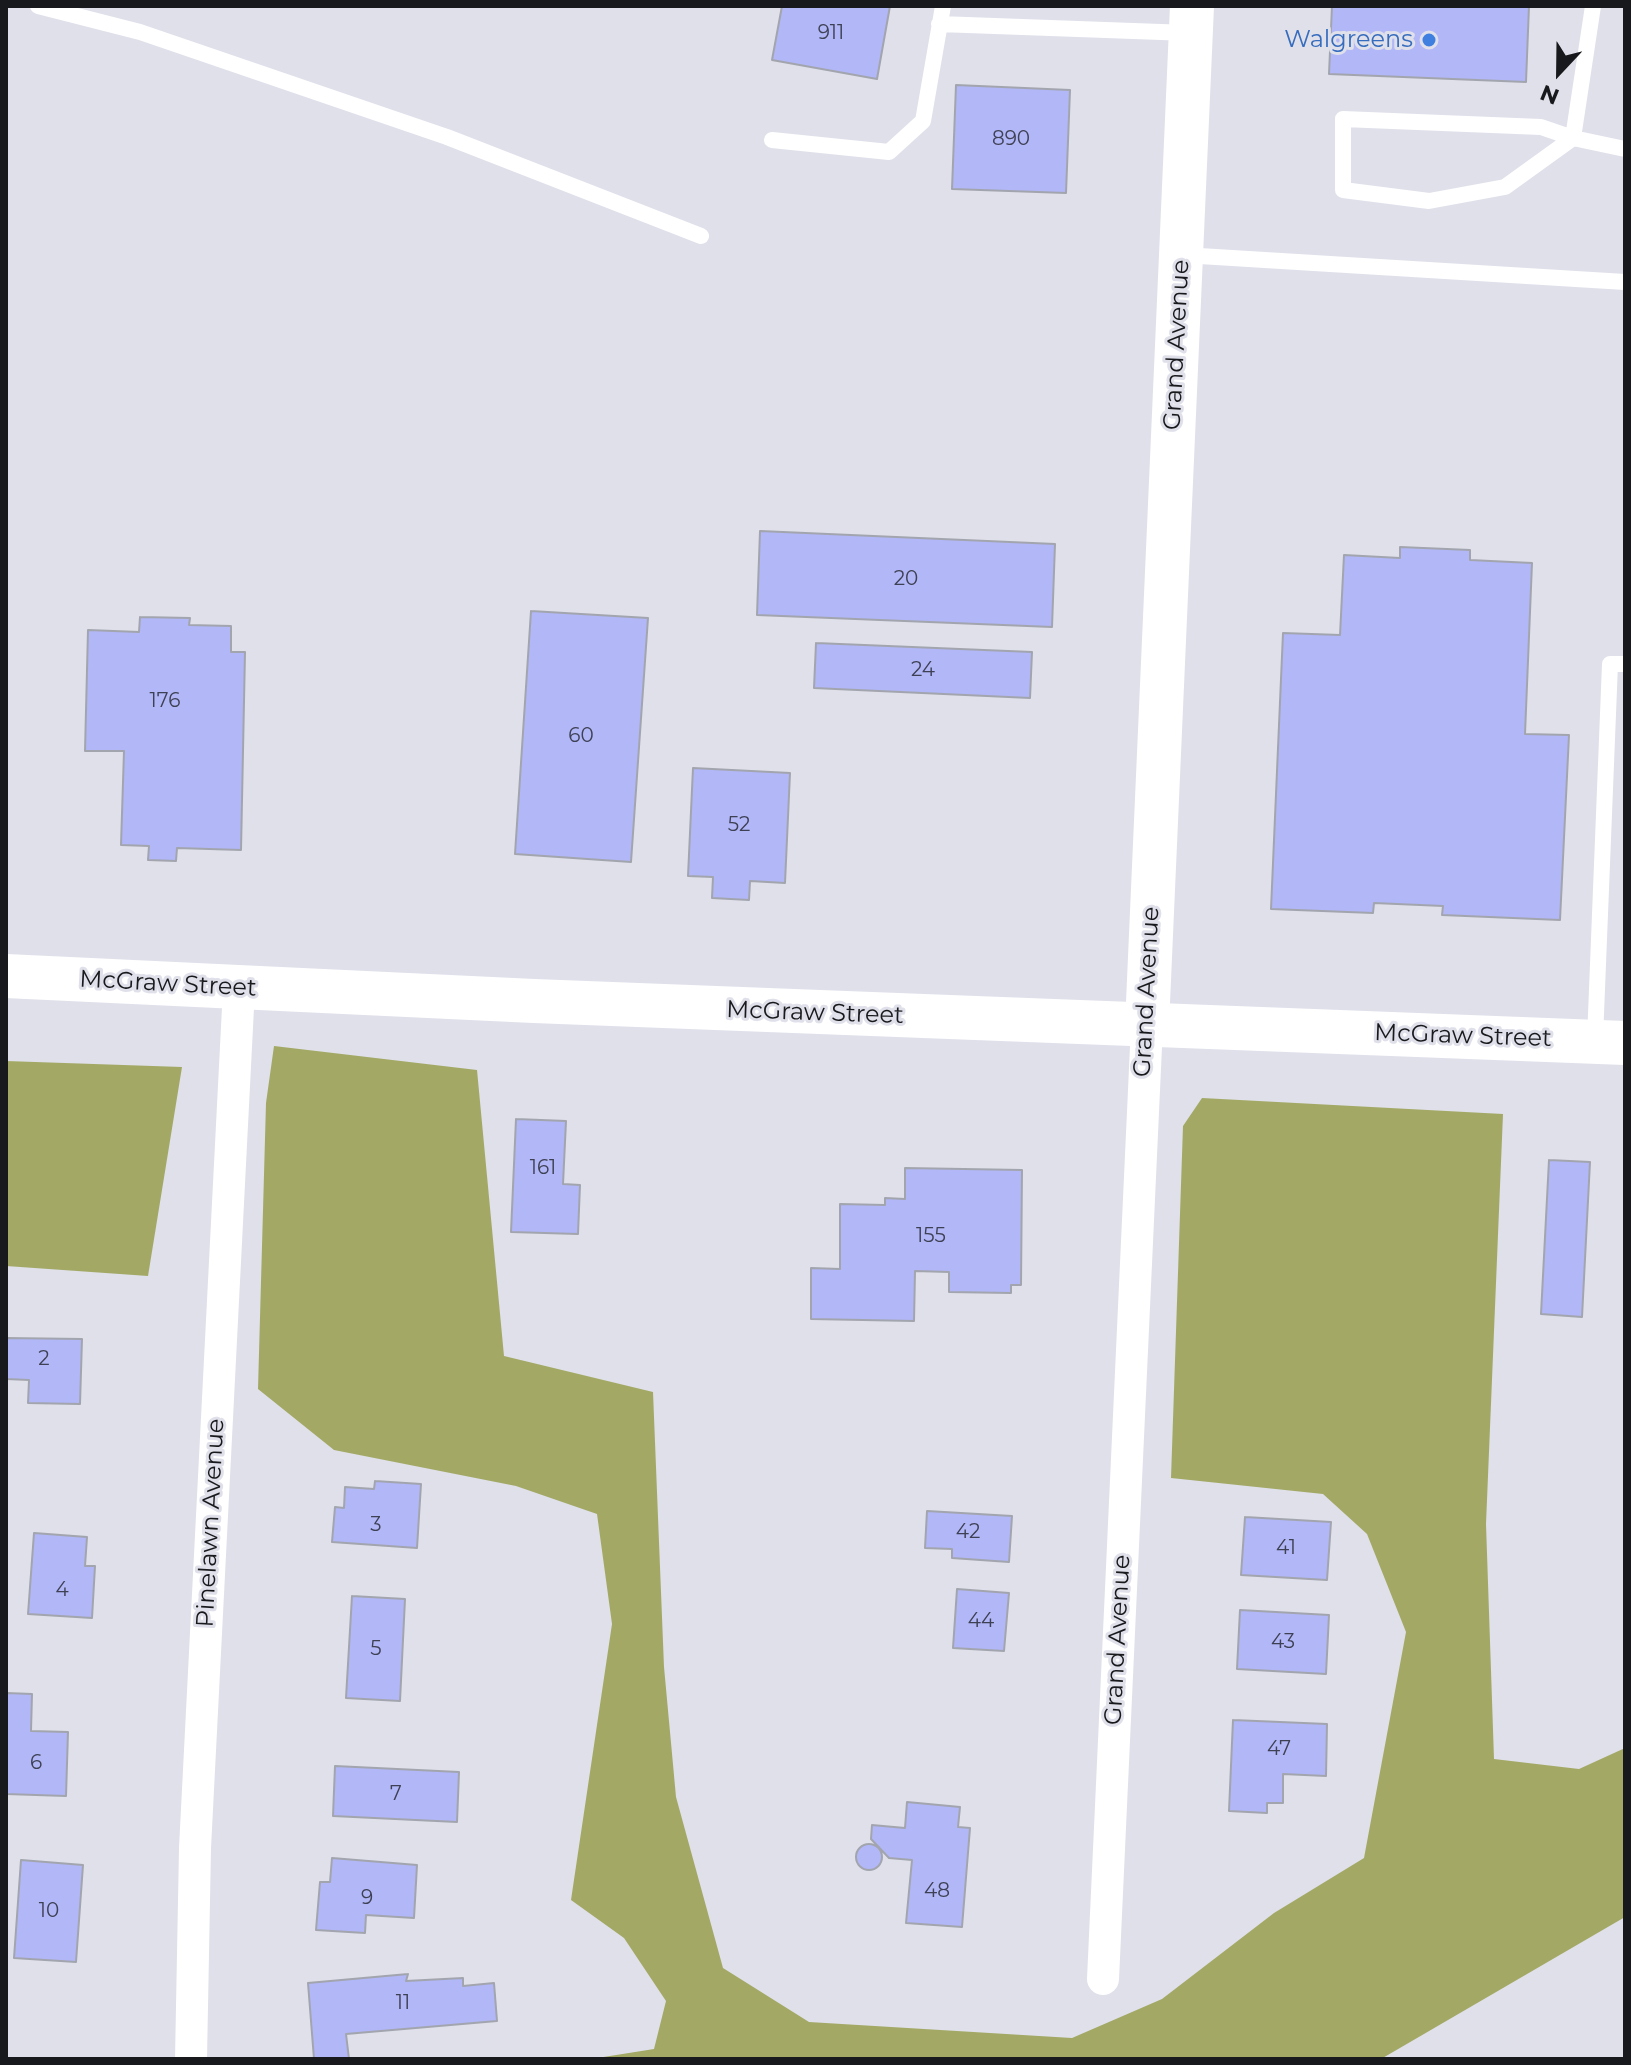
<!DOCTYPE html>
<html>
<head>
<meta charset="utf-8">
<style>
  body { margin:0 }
  #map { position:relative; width:1631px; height:2065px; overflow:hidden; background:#dfe0ea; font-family:Montserrat,sans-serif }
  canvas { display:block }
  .frame { position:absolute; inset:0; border:8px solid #18191c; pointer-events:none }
  .north { position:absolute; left:1519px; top:32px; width:80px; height:80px; -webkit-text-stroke:6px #dfe0ea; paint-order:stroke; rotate:202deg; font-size:22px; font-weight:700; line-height:32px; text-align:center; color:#18191c }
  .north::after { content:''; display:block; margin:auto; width:28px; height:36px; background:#18191c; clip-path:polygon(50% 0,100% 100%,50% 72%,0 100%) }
</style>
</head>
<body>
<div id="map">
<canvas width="1631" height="2065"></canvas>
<div class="frame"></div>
<div class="north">N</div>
</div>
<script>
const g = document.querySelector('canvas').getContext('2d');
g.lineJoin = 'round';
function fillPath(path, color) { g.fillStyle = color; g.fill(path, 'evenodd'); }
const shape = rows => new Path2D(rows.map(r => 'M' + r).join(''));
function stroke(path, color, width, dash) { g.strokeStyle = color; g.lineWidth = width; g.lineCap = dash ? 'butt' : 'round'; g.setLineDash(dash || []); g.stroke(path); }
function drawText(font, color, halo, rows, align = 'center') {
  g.font = font + ' Montserrat,sans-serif'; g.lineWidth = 6; g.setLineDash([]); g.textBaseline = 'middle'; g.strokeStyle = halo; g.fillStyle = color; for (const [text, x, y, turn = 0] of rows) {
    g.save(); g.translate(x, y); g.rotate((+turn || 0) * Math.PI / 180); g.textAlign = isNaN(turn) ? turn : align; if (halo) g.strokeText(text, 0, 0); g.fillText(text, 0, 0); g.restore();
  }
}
fillPath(shape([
  [274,1046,477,1070,504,1356,653,1392,664,1667,676,1797,723,1968,809,2022,1072,2038,1162,1999,1274,1913,1364,1858,1406,1632,1367,1534,1323,1494,1171,1478,1183,1126,1202,1098,1503,1114,1486,1524,1494,1759,1579,1769,1625,1748,1625,1917,1381,2059,591,2059,654,2049,666,2001,624,1938,571,1900,612,1624,597,1514,516,1486,334,1450,258,1389,266,1103],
  [6,1061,182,1067,148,1276,6,1266]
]), '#a3a965');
const building = shape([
  [782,6,890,6,877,79,772,60,782,6],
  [1332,6,1529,6,1526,82,1329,74,1332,6],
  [956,85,1070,90,1066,193,952,189,956,85],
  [760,531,1055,544,1052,627,757,615,760,531],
  [1400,547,1470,550,1470,560,1532,563,1525,734,1569,735,1560,920,1442,915,1443,906,1374,903,1373,913,1271,909,1283,633,1340,635,1344,555,1400,558,1400,547],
  [531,611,648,618,631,862,515,854,531,611],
  [140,617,190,618,189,625,231,626,231,652,245,652,241,850,177,848,176,861,148,860,149,846,121,845,124,751,85,751,88,630,139,632,140,617],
  [816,643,1032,652,1030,698,814,688,816,643],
  [693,768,790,773,785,883,750,881,749,900,712,898,713,877,688,876,693,768],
  [516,1119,566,1121,563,1184,580,1185,578,1234,511,1232,516,1119],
  [1549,1160,1590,1162,1582,1317,1541,1314,1549,1160],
  [905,1168,1022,1170,1021,1285,1011,1285,1011,1293,949,1292,949,1272,915,1271,914,1321,811,1319,811,1268,840,1269,840,1204,885,1205,885,1198,905,1199,905,1168],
  [6,1338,82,1339,80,1404,28,1403,29,1380,6,1379,6,1338],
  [375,1481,421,1484,417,1548,332,1542,335,1507,344,1508,345,1487,374,1489,375,1481],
  [927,1511,1012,1516,1009,1562,952,1558,952,1549,925,1548,927,1511],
  [1245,1517,1331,1522,1327,1580,1241,1575,1245,1517],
  [34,1533,87,1537,85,1566,95,1566,92,1618,28,1614,34,1533],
  [957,1589,1009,1593,1004,1651,953,1648,957,1589],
  [352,1596,405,1599,400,1701,346,1698,352,1596],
  [1240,1610,1329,1615,1326,1674,1237,1669,1240,1610],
  [6,1693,32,1694,31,1731,68,1732,66,1796,6,1794,6,1693],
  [1233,1720,1327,1724,1326,1776,1283,1774,1283,1803,1267,1803,1267,1813,1229,1811,1233,1720],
  [335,1766,459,1772,457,1822,333,1816,335,1766],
  [907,1802,960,1807,958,1827,970,1828,962,1927,906,1923,912,1860,889,1858,871,1839,872,1825,905,1828,907,1802],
  '856 1857a13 13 0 1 1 26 0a13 13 0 1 1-26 0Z',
  [332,1858,417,1865,414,1918,366,1915,365,1933,316,1930,320,1882,330,1882,332,1858],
  [21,1860,83,1865,76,1962,14,1958,21,1860],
  [408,1974,406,1981,463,1978,463,1986,494,1983,497,2021,346,2034,349,2059,314,2059,308,1983,408,1974]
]);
fillPath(building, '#b1b7f7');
stroke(building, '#a3a5ae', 2);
stroke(shape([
  [38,6,140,32,447,137,701,236],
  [1593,6,1573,138,1625,149],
  [939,24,1189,33],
  [1343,119,1541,127,1573,138,1505,187,1429,201,1343,190,1343,119],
  [772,140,889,152,923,121,943,6],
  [1183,255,1625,282],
  [1595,1039,1610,664,1625,664]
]), '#fff', 16);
stroke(shape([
  [1103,1979,1147,1025],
  [191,2059,195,1848,239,988]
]), '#fff', 32);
stroke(shape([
  [6,976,534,1001,1625,1043],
  [1147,1025,1192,6]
]), '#fff', 44);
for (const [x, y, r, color] of [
  [1429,40,8,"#3f7fe0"]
]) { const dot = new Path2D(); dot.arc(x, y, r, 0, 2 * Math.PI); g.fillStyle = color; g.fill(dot); stroke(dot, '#dfe0ea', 3); }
drawText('20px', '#3e4053', null, [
  ["911",831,33],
  ["890",1011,139],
  ["20",906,579],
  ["24",923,670],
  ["176",165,701],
  ["60",581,736],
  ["52",739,825],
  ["161",543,1168],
  ["155",931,1236],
  ["2",44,1359],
  ["3",376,1525],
  ["42",968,1532],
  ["41",1286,1548],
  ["4",62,1590],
  ["44",981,1621],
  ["43",1283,1642],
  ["5",376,1649],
  ["47",1279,1749],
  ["6",36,1763],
  ["7",396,1794],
  ["48",937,1891],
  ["9",367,1898],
  ["10",49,1911],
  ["11",403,2003]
]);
drawText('24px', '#366cbe', '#dfe0ea', [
  ["Walgreens",1413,40]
], 'right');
drawText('24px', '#18191c', '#dfe0ea', [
  ["Grand Avenue",1177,345,-87],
  ["McGraw Street",168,984,3],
  ["Grand Avenue",1147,992,-87],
  ["McGraw Street",815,1013,2],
  ["McGraw Street",1463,1036,2],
  ["Pinelawn Avenue",211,1523,-87],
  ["Grand Avenue",1118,1640,-87]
]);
</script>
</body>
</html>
